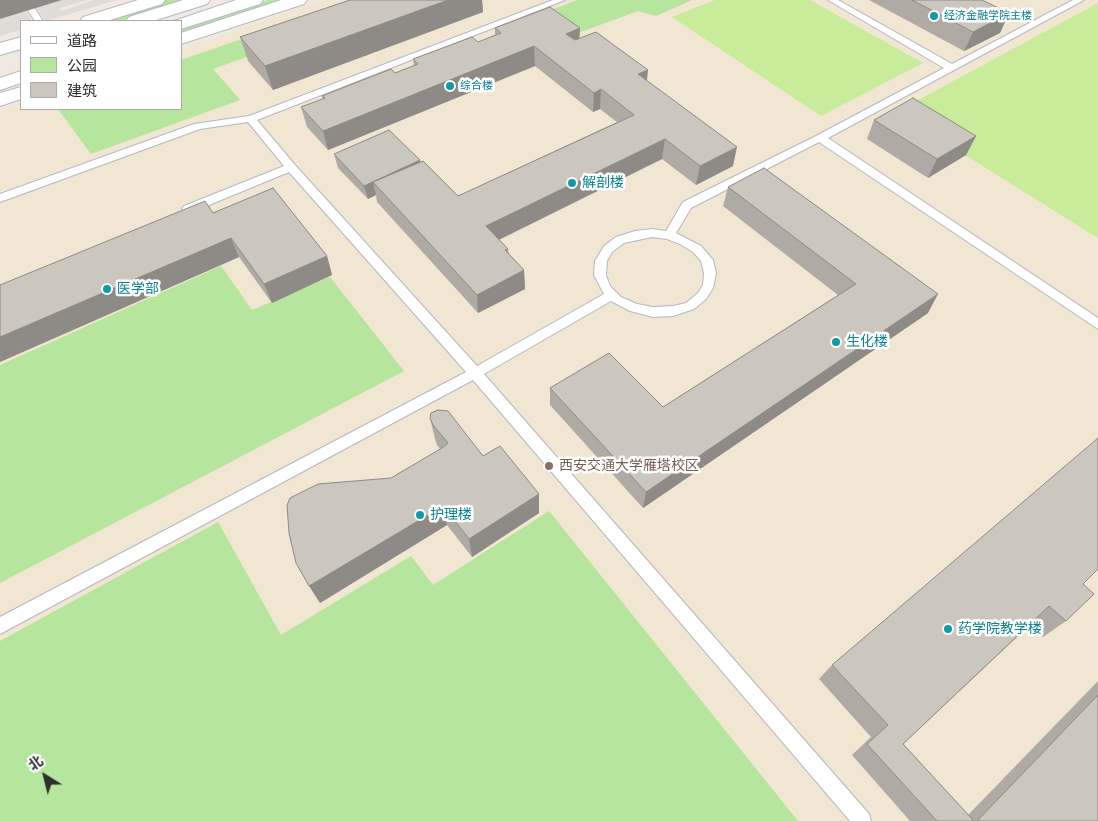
<!DOCTYPE html>
<html>
<head>
<meta charset="utf-8">
<style>
  body { margin:0 }
  #map { position:relative; width:1098px; height:821px; overflow:hidden; background:#efe9e1; font-family:Signika,"Noto Sans SC",sans-serif }
  canvas { display:block }
  .legend { position:absolute; left:20px; top:20px; width:162px; height:90px; box-sizing:border-box; background:#fff; border:1px solid #ababab; margin:0; padding:6px 9px; list-style:none; font-size:15px; color:#2e2e2e }
  .legend li { display:flex; align-items:center; gap:10px; height:25px }
  .legend b { width:25px; border:1px solid #ababab }
  .north { position:absolute; left:20px; top:751px; width:50px; height:50px; -webkit-text-stroke:4px #fff; paint-order:stroke; rotate:324deg; font-size:14px; font-weight:700; line-height:20px; text-align:center; color:#2e2e2e }
  .north::after { content:''; display:block; margin:auto; width:18px; height:22px; background:#2e2e2e; clip-path:polygon(50% 0,100% 100%,50% 72%,0 100%) }
</style>
</head>
<body>
<div id="map">
<canvas width="1098" height="821"></canvas>
<ul class="legend">
<li><b style="height:6px;background:#fff"></b>道路</li>
<li><b style="height:14px;background:#b6e59e"></b>公园</li>
<li><b style="height:14px;background:#cbc7bf"></b>建筑</li>
</ul>
<div class="north">北</div>
</div>
<script>
const g = document.querySelector('canvas').getContext('2d');
g.lineJoin = 'round';
function fillPath(path, color) { g.fillStyle = color; g.fill(path, 'evenodd'); }
const shape = rows => new Path2D(rows.map(r => 'M' + r).join(''));
function stroke(path, color, width, dash) { g.strokeStyle = color; g.lineWidth = width; g.lineCap = dash ? 'butt' : 'round'; g.setLineDash(dash || []); g.stroke(path); }
function drawText(font, color, halo, rows, align = 'center') {
  g.font = font + ' Signika,"Noto Sans SC",sans-serif'; g.lineWidth = 5; g.setLineDash([]); g.textBaseline = 'middle'; g.strokeStyle = halo; g.fillStyle = color; for (const [text, x, y, turn = 0] of rows) {
    g.save(); g.translate(x, y); g.rotate((+turn || 0) * Math.PI / 180); g.textAlign = isNaN(turn) ? turn : align; if (halo) g.strokeText(text, 0, 0); g.fillText(text, 0, 0); g.restore();
  }
}
fillPath(shape([
  [324,0,1098,0,1098,821,0,821,0,110,21,103,21,109,181,109,181,49]
]), '#f0e6d1');
fillPath(shape([
  [164,0,187,0,121,21,97,21],
  [268,0,290,0,181,37,181,29],
  [355,0,407,0,213,69,240,100,91,154,58,109,181,109,181,60],
  [577,0,692,0,656,16,638,11,578,33,546,12],
  [221,266,252,310,330,277,404,371,0,583,0,365],
  [549,511,798,821,0,821,0,641,218,522,281,635,411,556,433,585]
]), '#b6e59e');
fillPath(shape([
  [715,0,810,0,923,63,821,116,672,17],
  [1098,3,1098,238,896,112]
]), '#c9ec9a');
fillPath(shape([
  [62,0,88,0,60,8,61,11,94,0,117,0,46,21,37,8],
  [26,11,32,21,21,21,21,30,0,36,0,19]
]), '#dfdcd8');
const service = shape([
  [553,0,565,0,257,120,295,165,477,366,604,294,594,275,595,261,604,246,616,237,635,231,652,229,666,231,683,202,816,136,944,68,828,0,838,0,952,64,1073,0,1084,0,828,138,1098,318,1098,329,819,142,691,208,676,233,701,246,713,260,716,273,713,288,706,299,694,309,673,316,653,317,630,311,611,301,484,374,869,814,871,821,850,821,473,380,0,634,0,617,466,372,289,172,192,212,184,212,182,209,184,206,284,166,248,122,200,129,0,202,0,194,194,124,249,116,553,0],
  [652,237,667,239,680,244,693,252,701,261,704,273,703,285,698,293,686,303,673,306,653,307,637,304,621,297,610,286,606,275,607,261,612,252,624,243,652,237],
  [31,6,34,7,43,21,35,21,27,9,31,6]
]);
const minor = shape([
  [138,0,165,0,162,4,107,21,80,21,83,17,138,0],
  [281,0,307,0,304,4,181,44,181,33,281,0],
  [21,37,21,49,0,55,0,43,21,37],
  [21,87,21,99,0,106,0,93,21,87]
]);
const secondary = shape([
  [183,0,210,0,207,4,153,21,126,21,129,17,183,0],
  [236,0,263,0,260,4,181,29,181,21,174,21,236,0],
  [21,71,21,83,0,90,0,78,21,71]
]);
stroke(service, '#b4b7c1', 2);
stroke(minor, '#b4b7c1', 2);
stroke(secondary, '#b4b7c1', 2);
fillPath(service, '#fff');
fillPath(minor, '#fff');
fillPath(secondary, '#fff');
fillPath(shape([
  [350,0,482,0,483,12,273,90,248,61,240,37],
  [869,0,982,0,1009,13,1000,33,964,51],
  [495,28,580,28,579,38,647,81,733,166,696,185,662,159,499,240,508,249,509,254,524,270,525,289,478,313,377,202,376,195,368,199,338,168,334,154,420,162,458,196,617,122,600,109,593,112,535,66,328,150,307,127,301,107,323,99,322,96,395,73,414,66,413,59,478,42,495,35],
  [874,120,976,136,966,155,928,178,867,139],
  [728,187,928,313,643,508,550,405,550,388,663,407,838,295,723,206],
  [213,213,327,256,332,275,272,303,239,257,0,362,0,285],
  [430,418,483,456,539,494,539,513,472,557,447,525,320,603,391,478,440,449,437,445,435,439],
  [1083,584,1066,621,1043,637,1030,625,903,744,968,815,1098,681,1098,821,910,821,852,755,871,737,819,679,832,665]
]), '#afaba4');
fillPath(shape([
  [0,0,62,0,0,19],
  [448,0,482,0,483,12,273,90,265,66],
  [1009,13,1000,33,964,51,973,32],
  [580,28,579,47,566,34],
  [534,46,535,66,328,150,323,131],
  [648,70,646,89,638,74],
  [601,89,600,109,593,112,594,93],
  [976,136,966,155,928,178,937,159],
  [665,139,662,159,488,245,486,226],
  [737,147,733,166,696,185,700,166],
  [420,160,422,174,373,182,376,195,368,199,364,186],
  [231,238,239,257,0,362,0,337],
  [327,256,332,275,272,303,264,284],
  [524,270,525,289,478,313,477,295],
  [938,294,928,313,643,508,646,492],
  [539,494,539,513,472,557,469,539],
  [443,506,447,525,320,603,309,586]
]), '#8e8b86');
const building = shape([
  [350,0,448,0,265,66,240,37,350,0],
  [912,0,982,0,1009,13,973,32,912,0],
  [550,7,580,28,566,34,575,40,596,32,648,70,638,74,737,147,700,166,665,139,486,226,508,249,505,250,524,270,477,295,373,182,423,161,458,196,634,115,601,89,594,93,534,46,323,131,301,107,325,98,322,96,391,69,395,73,418,64,413,59,472,37,478,42,501,33,495,28,550,7],
  [913,98,976,136,937,159,874,120,913,98],
  [389,130,420,160,364,186,334,154,389,130],
  [764,168,938,294,646,492,550,388,609,353,663,407,856,284,728,187,764,168],
  [273,188,327,256,264,284,231,238,0,337,0,285,205,201,213,213,273,188],
  [438,410,448,411,483,456,500,446,539,494,469,539,443,506,309,586,296,563,289,533,287,505,290,498,318,484,391,478,442,448,448,443,433,425,430,418,431,413,438,410],
  [1098,438,1098,569,1083,584,1094,594,1066,621,1049,606,903,744,974,821,937,821,867,744,888,725,832,665,1098,438],
  [1098,695,1098,821,977,821,1098,695]
]);
fillPath(building, '#cbc7bf');
stroke(building, '#8e8b86', 1);
for (const [x, y, r, color] of [
  [934,16,5,"#0f9aa8"],
  [450,86,5,"#0f9aa8"],
  [572,183,5,"#0f9aa8"],
  [107,289,5,"#0f9aa8"],
  [836,342,5,"#0f9aa8"],
  [549,466,5,"#8d6e63"],
  [420,515,5,"#0f9aa8"],
  [948,629,5,"#0f9aa8"]
]) { const dot = new Path2D(); dot.arc(x, y, r, 0, 2 * Math.PI); g.fillStyle = color; g.fill(dot); stroke(dot, '#fff', 2); }
drawText('11px', '#0d838f', '#fff', [
  ["经济金融学院主楼",944,16],
  ["综合楼",460,86]
], 'left');
drawText('14px', '#0d838f', '#fff', [
  ["解剖楼",582,183],
  ["医学部",117,289],
  ["生化楼",846,342],
  ["护理楼",430,515],
  ["药学院教学楼",958,629]
], 'left');
drawText('14px', '#785e54', '#fff', [
  ["西安交通大学雁塔校区",559,466]
], 'left');
</script>
</body>
</html>
